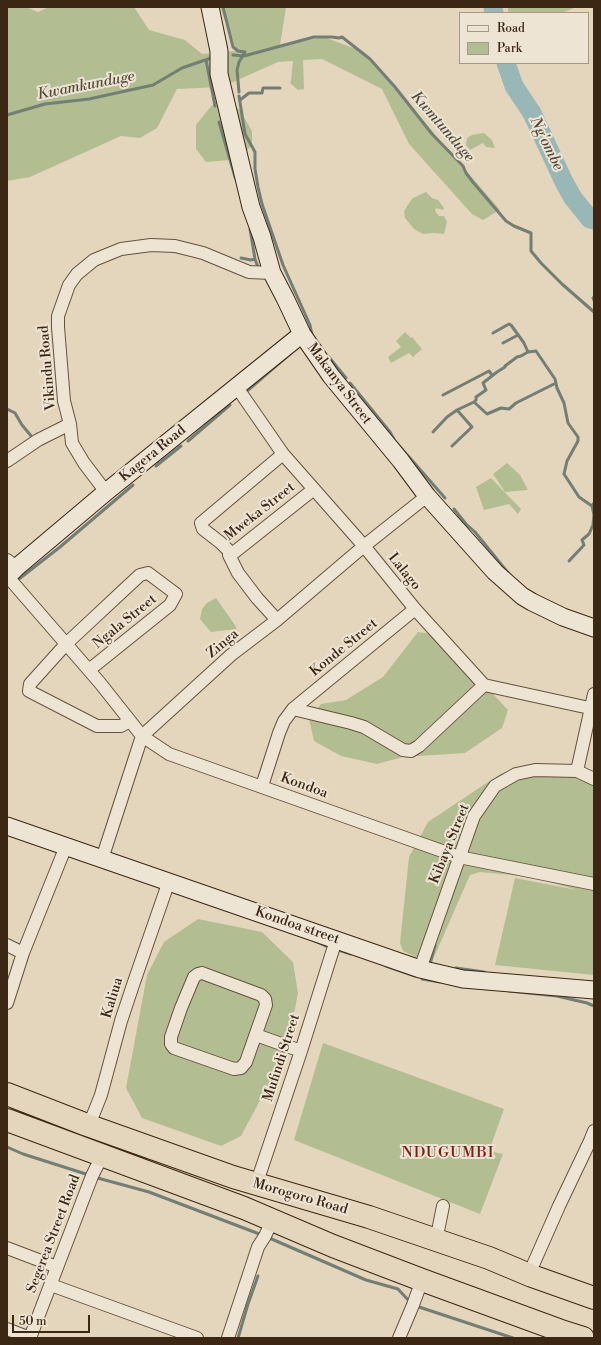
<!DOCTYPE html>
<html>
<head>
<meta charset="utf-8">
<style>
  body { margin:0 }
  #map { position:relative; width:601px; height:1345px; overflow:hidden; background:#e4d6bc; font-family:"Libre Bodoni",serif }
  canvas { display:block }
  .frame { position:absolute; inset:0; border:8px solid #3c2614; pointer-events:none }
  .legend { position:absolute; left:459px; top:12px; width:130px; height:52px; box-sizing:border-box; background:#ede4d3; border:1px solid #a69887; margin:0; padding:5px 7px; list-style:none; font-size:12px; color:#3c2614 }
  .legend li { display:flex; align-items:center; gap:8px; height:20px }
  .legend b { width:20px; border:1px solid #a69887 }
  .scale { position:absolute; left:12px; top:1315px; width:78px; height:18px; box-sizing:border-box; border:2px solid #3c2614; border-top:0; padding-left:5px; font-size:12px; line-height:14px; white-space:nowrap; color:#3c2614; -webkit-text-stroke:3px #ede4d3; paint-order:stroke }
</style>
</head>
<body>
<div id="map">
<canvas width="601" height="1345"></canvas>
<div class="frame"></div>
<ul class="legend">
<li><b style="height:5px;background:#ede4d3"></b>Road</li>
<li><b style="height:11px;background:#b2be92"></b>Park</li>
</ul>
<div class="scale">50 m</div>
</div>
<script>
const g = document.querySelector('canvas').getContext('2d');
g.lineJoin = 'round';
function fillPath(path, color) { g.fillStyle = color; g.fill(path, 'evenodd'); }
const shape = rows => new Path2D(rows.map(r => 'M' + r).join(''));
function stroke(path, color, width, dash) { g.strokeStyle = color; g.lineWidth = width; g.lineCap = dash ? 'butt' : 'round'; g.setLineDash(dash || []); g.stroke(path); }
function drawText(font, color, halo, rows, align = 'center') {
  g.font = font + ' "Libre Bodoni",serif'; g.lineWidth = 4; g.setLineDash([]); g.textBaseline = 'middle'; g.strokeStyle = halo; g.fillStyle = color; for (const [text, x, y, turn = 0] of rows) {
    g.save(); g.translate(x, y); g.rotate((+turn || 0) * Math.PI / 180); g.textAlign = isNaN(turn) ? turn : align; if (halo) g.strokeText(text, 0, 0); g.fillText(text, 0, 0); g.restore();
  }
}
fillPath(shape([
  [7,7,26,7,38,12,49,7,134,7,149,30,185,40,202,54,236,51,220,7,286,7,280,46,324,37,364,52,500,210,483,220,472,214,409,144,382,89,322,59,303,60,304,89,298,90,290,83,291,81,293,61,278,62,222,87,177,89,157,128,140,138,121,136,30,177,7,181],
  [508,7,577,7,562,13,508,13],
  [219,102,239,109,252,131,252,144,241,159,206,162,196,149,196,125,211,106],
  [484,133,492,140,495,148,486,147,483,143,470,150,466,145,467,138,472,135],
  [426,192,432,198,438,200,444,208,443,210,436,208,435,211,439,216,444,216,447,222,444,234,434,233,423,234,414,229,405,218,404,211,409,203,413,198],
  [405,332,411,338,412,337,422,349,413,357,409,353,391,363,388,357,401,347,396,341],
  [507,463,520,475,528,490,505,492,493,474],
  [491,478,521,509,518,514,509,504,484,510,476,487],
  [216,598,235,625,237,629,211,632,200,619,202,609,207,603],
  [418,632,438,635,508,710,502,728,465,753,403,757,377,764,341,756,314,741,309,719,321,704,346,700,383,677],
  [521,766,561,768,594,780,594,975,495,965,515,878,577,890,532,877,480,872,470,875,431,964,403,951,400,943,409,857,428,822,500,774],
  [198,919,262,932,293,962,298,993,287,1050,241,1136,221,1146,142,1118,126,1088,147,975,164,942],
  [323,1043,504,1109,489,1151,503,1154,480,1214,294,1140]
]), '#b2be92');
stroke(shape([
  [223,7,233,47,238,51,245,52,239,62,237,70,239,92],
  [233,55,244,56,314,37,332,37,339,38,342,37,370,59,395,87,432,134,463,166,466,173,472,181,506,221,514,226,531,233,531,251,541,263,562,284,594,312],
  [206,60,215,106],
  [239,96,245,134,255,152,255,169,258,187,262,204,283,265,310,325,312,335],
  [240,100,249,93,262,93,263,88,280,88],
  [7,115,45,104,89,99,153,85,182,68,211,58,211,56],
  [219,122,235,177,237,182],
  [250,229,255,259,259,270],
  [241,258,251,260,255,259],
  [594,297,593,298,594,300],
  [493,333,509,324,511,325,524,343,528,352],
  [503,343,518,335],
  [328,356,346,378],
  [350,383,390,432,395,441,445,498],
  [247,391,291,353],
  [443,395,489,371,492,375],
  [474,402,476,400,476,397,486,390,483,383,497,372,505,367,505,366,517,357,521,356,528,352,536,351,555,379,557,388,564,403,568,423,578,437,578,441,567,461,564,474,579,497,592,506,594,503],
  [7,409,15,413,22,425,32,437],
  [433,432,447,417,457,410,474,402,487,414,501,408,509,409,516,403,556,383],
  [188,441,230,405],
  [452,446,472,427,457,410],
  [156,466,181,446],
  [454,509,466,524,475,532,509,574],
  [569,561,584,545,582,540,589,534,593,525,594,515,592,506],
  [19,579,60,547,133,485],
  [315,941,330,948],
  [335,949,351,954],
  [432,965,430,964,435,945],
  [386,966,415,976],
  [456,968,484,972],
  [422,979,440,982],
  [509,991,557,996,587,1003,594,1006],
  [7,1147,23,1154,89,1175],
  [94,1177,149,1192,262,1235],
  [267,1237,366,1280,398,1289,410,1302],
  [416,1306,513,1338],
  [238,1338,248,1304,258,1276]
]), '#737e75', 3);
stroke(shape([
  [493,7,494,13],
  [506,63,514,86,532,113,564,182,573,198,590,219,594,220]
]), '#97b8b6', 19);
const street = shape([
  [236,386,283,454,364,546,415,609,484,685,594,709],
  [283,454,201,523,203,529,221,543,232,554,314,489],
  [7,461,38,440,70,424],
  [106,492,84,463,72,443,70,424,64,401,58,327,58,316,69,285,77,274,94,260,121,249,151,245,175,246,203,253,249,272,272,273],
  [230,553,229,555,238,573,257,598,277,620],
  [7,560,17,567],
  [8,577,100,683,142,736,169,754,459,857,594,884],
  [89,670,170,605,176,594,148,573,140,575,126,588,66,644,30,684,29,691,97,726,121,726,130,721],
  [293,709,351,723,364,727,403,750,411,751,419,746,484,685],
  [577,771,594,694],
  [262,786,279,733,284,721,293,709,415,609],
  [102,859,142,736,231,655,277,620,364,546,427,496],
  [7,945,23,953],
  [420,969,474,816,495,786,516,774,535,770,577,771,594,779],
  [202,973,261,995,265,999,266,1005,246,1062,241,1068,234,1069,174,1048,171,1044,171,1037,181,1008,194,977,198,974,202,973],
  [7,1003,23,953,66,846],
  [256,1035,301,1051],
  [87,1125,93,1115,101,1095,121,1021,134,982,169,881],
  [256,1185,301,1051,336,940],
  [433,1239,438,1231,443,1206],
  [7,1248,57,1267],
  [527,1274,533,1265,559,1206,590,1141,594,1131],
  [51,1285,197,1338],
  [7,1329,30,1338],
  [30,1338,92,1176,102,1156],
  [228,1338,258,1247,265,1236,272,1221],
  [399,1338,413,1305,422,1280]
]);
const secondary = shape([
  [210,7,219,51,219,74,251,207,262,237,272,273,285,298,302,334,331,376,401,461,427,496,495,572,522,596,532,602,563,617,594,628],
  [7,577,17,567,106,492,302,334],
  [7,826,420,969,463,979,594,990]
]);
const highway = shape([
  [7,1094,87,1125,233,1177,369,1217,489,1258,532,1276,594,1298],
  [7,1120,244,1208,333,1246,422,1280,564,1332,583,1338]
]);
stroke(street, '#66523e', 14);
stroke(secondary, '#3c2614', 19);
stroke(highway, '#3c2614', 24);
stroke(street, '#ede4d3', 12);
stroke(secondary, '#ede4d3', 17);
stroke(highway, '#e4d6bc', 22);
drawText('14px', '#3c2614', '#ede4d3', [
  ["Vikindu Road",48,368,-95],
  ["Makanya Street",339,384,53],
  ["Kagera Road",153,454,-39],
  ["Mweka Street",260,512,-38],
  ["Lalago",404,572,51],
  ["Ngala Street",125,622,-39],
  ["Zinga",223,644,-40],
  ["Konde Street",344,648,-39],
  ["Kondoa",304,786,20],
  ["Kibaya Street",450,844,-68],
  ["Kondoa street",297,926,19],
  ["Kaliua",113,998,-73],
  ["Mufindi Street",282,1058,-72],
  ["Morogoro Road",300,1197,16],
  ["Segerea Street Road",54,1234,-69]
]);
drawText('italic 15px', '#534a3c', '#ede4d3', [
  ["Kwamkunduge",86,86,-11],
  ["Kwmtunduge",442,127,49],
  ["Ng'ombe",546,144,64]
]);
g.letterSpacing = '1px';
drawText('15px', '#7a1f14', '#ede4d3', [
  ["NDUGUMBI",448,1153]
]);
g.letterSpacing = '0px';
</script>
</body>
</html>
